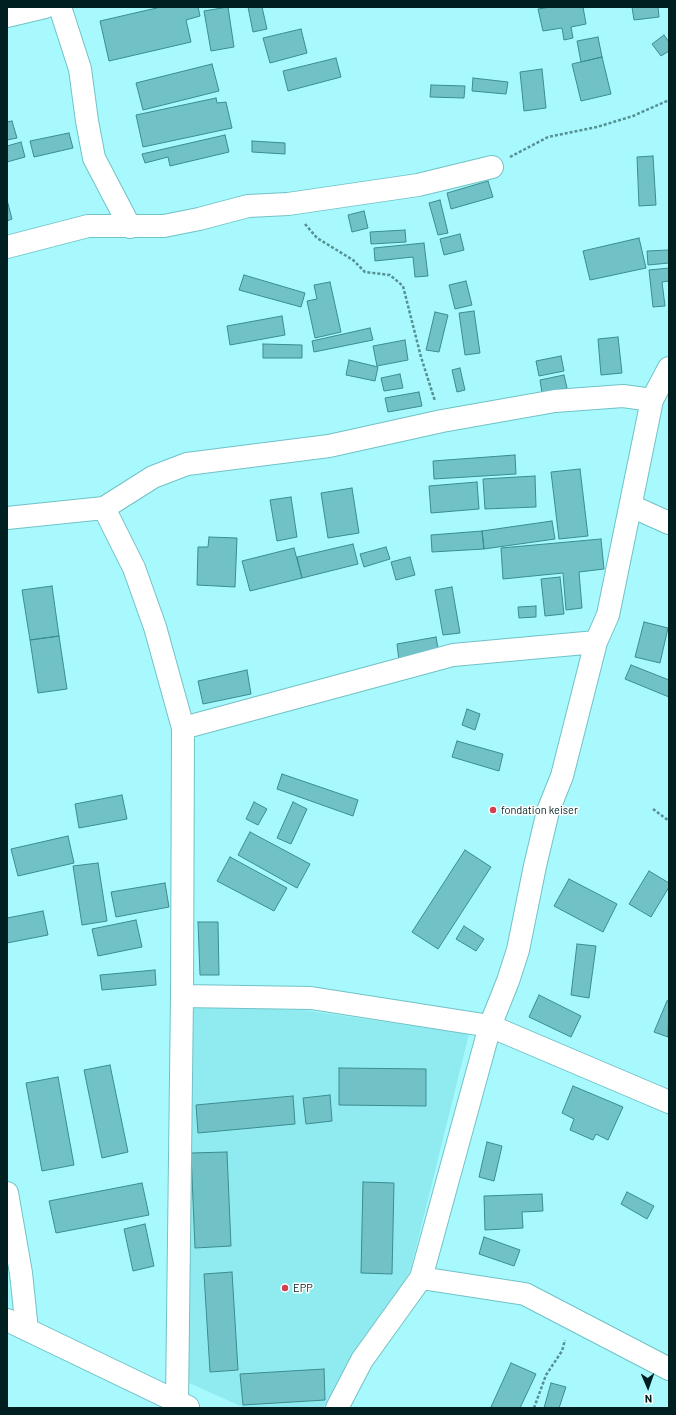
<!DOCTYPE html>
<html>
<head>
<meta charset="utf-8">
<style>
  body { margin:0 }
  #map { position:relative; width:676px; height:1415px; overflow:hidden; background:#a7f9fd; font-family:Barlow,sans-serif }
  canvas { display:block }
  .frame { position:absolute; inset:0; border:8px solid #001f21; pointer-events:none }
  .north { position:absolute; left:628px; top:1367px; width:40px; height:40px; -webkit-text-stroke:3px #fff; paint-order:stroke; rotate:178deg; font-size:11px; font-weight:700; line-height:16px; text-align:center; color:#001f21 }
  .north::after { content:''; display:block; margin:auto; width:14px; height:18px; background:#001f21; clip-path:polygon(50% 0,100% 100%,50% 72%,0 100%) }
</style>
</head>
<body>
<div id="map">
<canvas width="676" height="1415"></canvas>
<div class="frame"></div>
<div class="north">N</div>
</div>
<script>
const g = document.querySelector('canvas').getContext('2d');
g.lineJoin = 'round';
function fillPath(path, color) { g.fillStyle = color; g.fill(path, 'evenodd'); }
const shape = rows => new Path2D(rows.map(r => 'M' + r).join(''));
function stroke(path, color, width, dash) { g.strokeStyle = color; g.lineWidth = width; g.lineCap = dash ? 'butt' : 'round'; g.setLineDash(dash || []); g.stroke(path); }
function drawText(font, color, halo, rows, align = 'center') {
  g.font = font + ' Barlow,sans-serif'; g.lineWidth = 3; g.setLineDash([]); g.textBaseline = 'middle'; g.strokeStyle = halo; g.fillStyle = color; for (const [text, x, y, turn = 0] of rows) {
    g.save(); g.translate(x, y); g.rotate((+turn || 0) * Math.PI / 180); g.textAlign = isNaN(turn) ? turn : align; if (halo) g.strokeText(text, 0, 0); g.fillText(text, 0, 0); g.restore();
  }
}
fillPath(shape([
  [189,1007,303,1010,469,1034,410,1272,323,1408,245,1408,189,1383]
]), '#90ebf0');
const building = shape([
  [161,7,198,7,200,16,186,20,191,42,109,61,100,21,161,7],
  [228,7,234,47,211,51,204,11,228,7],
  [248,7,262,7,267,29,253,32,248,7],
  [551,7,583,7,586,24,571,27,573,38,564,40,562,28,543,31,538,9,551,7],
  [632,7,658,7,659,17,634,20,632,7],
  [301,29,307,53,270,63,263,38,301,29],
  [664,35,669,42,669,51,661,56,652,44,664,35],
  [598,37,602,57,581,62,577,41,598,37],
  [602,57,611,94,581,101,572,64,602,57],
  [336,58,341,77,288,91,283,71,336,58],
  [212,64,219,91,143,110,136,83,212,64],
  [542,69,546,108,524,111,520,72,542,69],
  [473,78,508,82,506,94,472,91,473,78],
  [431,85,465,86,464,98,430,97,431,85],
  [216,98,217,103,226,102,232,128,143,147,136,115,216,98],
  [12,121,17,138,7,140,7,122,12,121],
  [69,133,73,148,34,157,30,141,69,133],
  [225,135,229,152,170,166,168,157,145,163,142,154,225,135],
  [252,141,285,143,285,154,252,152,252,141],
  [21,142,25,157,7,162,7,146,21,142],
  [653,156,656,205,639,206,637,157,653,156],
  [488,181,493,197,451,209,447,193,488,181],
  [7,200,12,219,7,221,7,200],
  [440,200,448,233,438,235,429,203,440,200],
  [364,211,368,228,352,232,348,215,364,211],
  [405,230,406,242,371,244,370,232,405,230],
  [460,234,464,250,444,255,440,239,460,234],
  [639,238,646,268,590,280,583,251,639,238],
  [424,243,428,276,415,277,413,257,375,261,374,248,424,243],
  [669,250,669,263,648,265,647,251,669,250],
  [669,268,669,281,662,282,665,306,653,307,649,270,669,268],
  [244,275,305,293,301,307,239,290,244,275],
  [466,281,472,305,455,309,449,285,466,281],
  [330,282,341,332,315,338,307,301,317,299,314,285,330,282],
  [474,311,480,353,465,355,459,313,474,311],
  [435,312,448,315,439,352,426,350,435,312],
  [282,316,285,335,230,345,227,326,282,316],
  [370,328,373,340,314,352,312,341,370,328],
  [618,337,622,373,601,375,598,339,618,337],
  [405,340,408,360,377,366,373,346,405,340],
  [263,344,302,345,302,358,263,358,263,344],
  [561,356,564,371,539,376,536,361,561,356],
  [349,360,378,367,375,381,346,375,349,360],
  [460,368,465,390,457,392,452,370,460,368],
  [400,374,403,388,384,391,381,378,400,374],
  [564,375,567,388,542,393,540,380,564,375],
  [419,392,422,406,388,412,385,398,419,392],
  [515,455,516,474,434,479,433,461,515,455],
  [580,469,588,536,559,539,551,472,580,469],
  [535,476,536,507,485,509,483,479,535,476],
  [477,482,479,509,431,513,429,486,477,482],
  [352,488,359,533,328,538,321,493,352,488],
  [291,497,297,537,277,541,270,500,291,497],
  [552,521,555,539,484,549,482,531,552,521],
  [482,531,484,549,432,552,431,535,482,531],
  [209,537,237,538,235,587,197,585,198,547,208,547,209,537],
  [601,539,604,569,579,572,582,608,566,610,563,573,503,579,501,548,601,539],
  [353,544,358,564,302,578,297,557,353,544],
  [386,547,390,559,364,567,360,554,386,547],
  [294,548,302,578,250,591,242,561,294,548],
  [410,557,415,575,396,580,391,562,410,557],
  [560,577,564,614,545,616,541,579,560,577],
  [52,586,59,636,30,640,22,590,52,586],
  [452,587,460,633,443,635,435,590,452,587],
  [536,606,536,617,519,618,518,607,536,606],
  [644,622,668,628,660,663,635,657,644,622],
  [59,636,67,689,38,693,30,640,59,636],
  [436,637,439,654,399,661,397,644,436,637],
  [631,665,669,680,669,697,625,679,631,665],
  [247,670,251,694,203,704,198,681,247,670],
  [467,709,480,714,475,730,462,725,467,709],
  [457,741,503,754,499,771,452,757,457,741],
  [282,774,358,800,353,816,277,789,282,774],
  [122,795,127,819,79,828,75,804,122,795],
  [254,802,267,809,258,825,246,819,254,802],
  [293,802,307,809,291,844,277,838,293,802],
  [250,832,310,864,297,888,238,855,250,832],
  [68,836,74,863,18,876,11,849,68,836],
  [465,850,491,867,438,949,412,932,465,850],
  [230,857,287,888,274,911,217,881,230,857],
  [98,863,107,921,82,925,73,866,98,863],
  [649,871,669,883,669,887,651,917,629,904,649,871],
  [569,879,617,904,603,932,554,906,569,879],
  [165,883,169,907,116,917,111,892,165,883],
  [43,911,48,935,7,943,7,918,43,911],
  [136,920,142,947,98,956,92,929,136,920],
  [198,922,218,922,219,975,200,975,198,922],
  [464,926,484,939,476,951,456,939,464,926],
  [577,944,596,946,589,998,571,995,577,944],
  [155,970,156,985,102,990,100,975,155,970],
  [539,995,581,1016,571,1037,529,1017,539,995],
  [667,1001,669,1001,668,1037,654,1032,667,1001],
  [110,1065,128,1152,102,1158,84,1070,110,1065],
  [339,1068,426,1069,426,1106,339,1105,339,1068],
  [58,1077,74,1165,42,1171,26,1083,58,1077],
  [573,1086,623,1107,608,1140,596,1134,593,1140,570,1130,574,1119,562,1113,573,1086],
  [330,1095,332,1121,306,1124,303,1098,330,1095],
  [293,1096,295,1124,198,1133,196,1105,293,1096],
  [487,1142,502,1146,494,1181,479,1177,487,1142],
  [227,1152,231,1246,195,1248,191,1153,227,1152],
  [363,1182,394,1183,392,1274,361,1273,363,1182],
  [142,1183,149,1215,56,1233,49,1201,142,1183],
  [627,1192,654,1206,647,1219,621,1204,627,1192],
  [542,1194,543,1211,522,1212,523,1228,485,1230,484,1196,542,1194],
  [145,1224,154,1266,133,1271,124,1229,145,1224],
  [484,1237,520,1250,514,1266,479,1254,484,1237],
  [232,1272,238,1370,210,1372,204,1274,232,1272],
  [511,1363,536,1374,520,1408,494,1408,491,1407,511,1363],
  [324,1369,325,1400,243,1405,240,1374,324,1369],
  [551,1383,566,1387,559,1408,544,1408,551,1383]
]);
fillPath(building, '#71c2c7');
stroke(building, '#3a8d91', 1);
const street = shape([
  [60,7,80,69,87,121,94,158,130,227],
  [7,16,45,7],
  [7,247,88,226,164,226,199,219,248,206,288,204,418,185,492,167],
  [631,506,669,523],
  [104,508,134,568,155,627,183,728,182,996,177,1401],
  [7,518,104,508,153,477,187,464,329,446,442,421,555,401,623,396,652,400],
  [183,728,453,655,596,642,608,615,652,400,669,368],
  [182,996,311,998,490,1026,669,1102],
  [7,1193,21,1273,27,1330],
  [421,1278,525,1294,669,1369],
  [7,1320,188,1407],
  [337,1408,362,1360,421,1278,490,1026,508,981,518,950,535,866,548,811,562,776,596,642]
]);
stroke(street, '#71c2c6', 24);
stroke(shape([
  [510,157,548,137,597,127,633,116,669,100],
  [305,224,317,238,353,260,365,272,390,275,403,286,421,357,435,401],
  [653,809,669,821],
  [534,1408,546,1375,562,1351,565,1340]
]), '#569093', 2.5, [3, 2]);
stroke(street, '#fff', 22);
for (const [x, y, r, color] of [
  [493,810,4,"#d2414d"],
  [285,1288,4,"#d2414d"]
]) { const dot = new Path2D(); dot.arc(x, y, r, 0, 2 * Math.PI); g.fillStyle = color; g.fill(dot); stroke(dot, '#fff', 1.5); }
drawText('11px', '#001f21', '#fff', [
  ["fondation keiser",501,810],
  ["EPP",293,1288]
], 'left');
</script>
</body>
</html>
